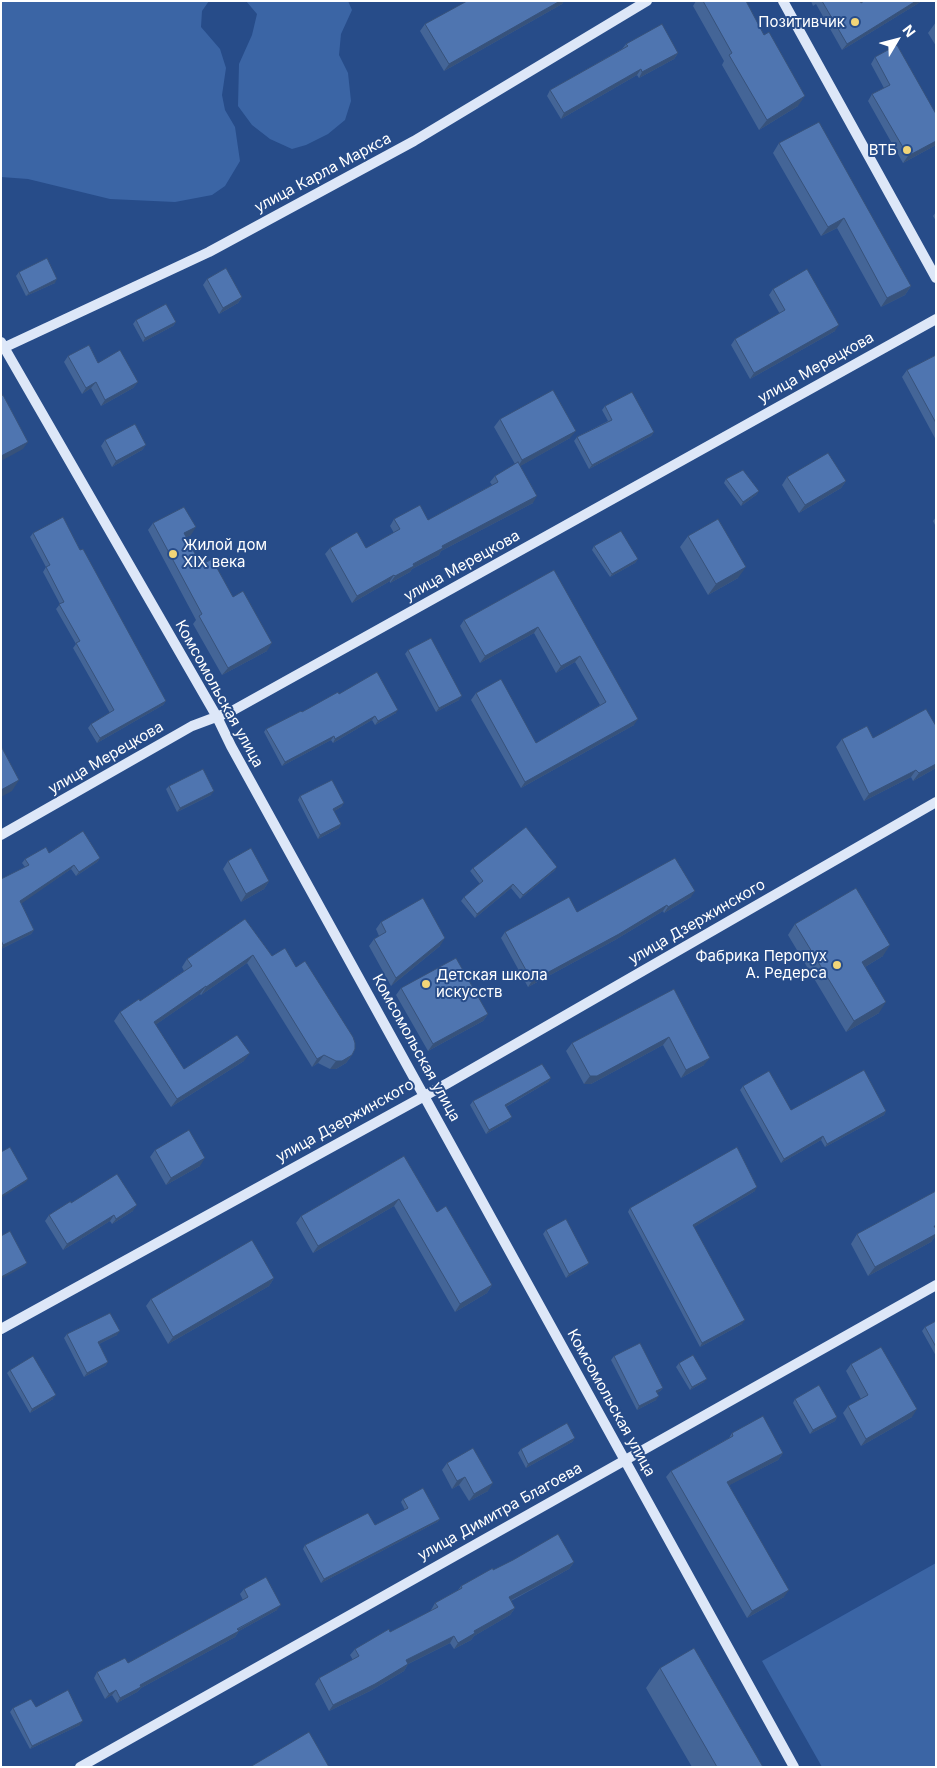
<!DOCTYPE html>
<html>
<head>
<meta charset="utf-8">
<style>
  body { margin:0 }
  #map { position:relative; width:937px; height:1768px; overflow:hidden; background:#274c89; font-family:Inter,sans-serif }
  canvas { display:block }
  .frame { position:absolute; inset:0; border:2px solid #fff; pointer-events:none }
  .north { position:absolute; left:872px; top:15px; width:50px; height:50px; -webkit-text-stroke:4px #274c89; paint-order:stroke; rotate:53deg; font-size:14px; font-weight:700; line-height:20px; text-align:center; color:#fff }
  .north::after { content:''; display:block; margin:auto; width:18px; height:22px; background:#fff; clip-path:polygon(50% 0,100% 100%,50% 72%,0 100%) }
</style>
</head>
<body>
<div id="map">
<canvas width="937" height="1768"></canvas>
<div class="frame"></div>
<div class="north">N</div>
</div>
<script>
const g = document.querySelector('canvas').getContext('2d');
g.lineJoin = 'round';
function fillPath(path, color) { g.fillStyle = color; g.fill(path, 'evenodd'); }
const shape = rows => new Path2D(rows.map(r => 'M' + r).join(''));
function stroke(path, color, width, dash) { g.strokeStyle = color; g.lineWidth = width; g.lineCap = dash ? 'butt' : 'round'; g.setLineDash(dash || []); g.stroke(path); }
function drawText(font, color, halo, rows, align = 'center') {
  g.font = font + ' Inter,sans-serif'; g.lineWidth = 4; g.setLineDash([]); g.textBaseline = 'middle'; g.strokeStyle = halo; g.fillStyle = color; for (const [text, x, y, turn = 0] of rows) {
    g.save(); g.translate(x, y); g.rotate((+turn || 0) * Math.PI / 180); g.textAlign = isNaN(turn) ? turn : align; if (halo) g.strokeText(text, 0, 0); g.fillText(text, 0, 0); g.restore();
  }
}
fillPath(shape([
  [1,1,209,1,202,11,201,27,220,49,226,68,222,95,225,110,235,127,240,161,225,186,212,195,175,202,110,199,28,179,1,177],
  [246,1,348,1,352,10,341,34,339,55,348,73,351,101,345,120,328,134,306,145,292,149,270,139,252,125,238,106,239,64,252,35,257,14],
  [936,1563,936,1767,822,1767,762,1661]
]), '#3b65a5');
stroke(shape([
  [783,1,936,278],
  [1,342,217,717,231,746,794,1767],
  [1,349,209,252,414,141,647,1],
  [1,835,192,726,232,711,936,319],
  [1,1329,448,1083,936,802],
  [80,1767,936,1285]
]), '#dde7f8', 10);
fillPath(shape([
  [464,1,564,1,562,4,444,71,420,31,425,24,465,3],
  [696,1,746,1,798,106,759,130,722,65,724,61,693,6],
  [811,1,860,1,861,3,922,1,842,50,816,4,813,6],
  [936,22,936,46,928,33],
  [626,44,678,53,674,59,639,78,637,75,561,119,547,96,550,90,622,49],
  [875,57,936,114,936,145,903,163,868,101,872,94,884,88,871,64],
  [779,143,911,286,905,295,881,307,837,228,821,236,773,153],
  [936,212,936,221,933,216],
  [19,272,55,283,26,296,16,276],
  [207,279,242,297,238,303,219,314,203,285],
  [773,289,835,331,750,379,731,345,735,339,780,314,769,295],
  [136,320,176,322,173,326,143,342,133,324],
  [936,355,936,440,902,377,907,370],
  [68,356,98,363,138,382,133,388,101,406,91,388,82,394,64,362],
  [605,406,654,432,651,436,589,469,574,441,577,437,608,421,602,410],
  [500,419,570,438,520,466,533,503,441,551,439,555,412,569,410,572,390,583,390,581,352,603,325,554,330,548,366,548,394,533,390,526,394,519,428,520,492,485,490,482,495,476,515,464,494,427],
  [105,440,146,445,142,450,112,467,101,446],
  [787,477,846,481,841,488,799,513,782,485],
  [726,479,759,491,756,495,741,506,724,483],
  [936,517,936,527,933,521],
  [153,523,191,535,186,537,201,565,233,597,267,651,222,675,193,624,196,620,148,530],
  [33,533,80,550,166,701,163,705,97,743,88,728,91,724,110,713,73,648,76,644,56,609,60,604,43,572,46,567,30,537],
  [688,536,738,578,708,595,680,547],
  [594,546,638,559,635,563,610,577,592,550],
  [554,570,634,725,521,788,471,700,476,693,536,743,600,705,575,662,556,673,534,633,480,663,460,626,464,620],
  [408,650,459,700,436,712,405,654],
  [339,694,396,713,375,725,372,720,333,743,331,740,282,766,264,732,266,729],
  [842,739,936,768,913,781,911,777,864,801,836,747],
  [169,786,211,795,177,812,166,789],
  [300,796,344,803,341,807,334,811,341,824,339,828,318,839,298,800],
  [49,853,100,858,97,862,76,876,71,869,21,903,34,930,31,934,1,949,1,879,25,867,22,863,25,859],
  [228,861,269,881,264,889,241,902,223,869],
  [557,867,554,871,520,899,511,888,475,918,461,901,464,897,480,884,470,871,473,868],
  [691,897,664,913,663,911,615,940,528,987,501,938,505,932,577,912],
  [245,919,272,956,352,1055,346,1063,336,1069,330,1069,318,1063,312,1067,247,963,201,995,200,994,155,1025,184,1069,244,1061,171,1107,114,1021,120,1012,140,1001,184,971,182,967,187,959],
  [381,922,440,946,391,986,369,946,374,939,379,936,376,929],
  [795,924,883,956,865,967,879,1013,846,1032,788,935],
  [401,988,488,1014,483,1021,428,1051,396,995],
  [674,989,704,1065,681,1078,663,1045,591,1084,584,1084,566,1051,572,1043],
  [551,1078,548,1082,506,1107,509,1121,486,1134,470,1105,473,1101],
  [743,1086,791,1110,886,1111,884,1115,825,1147,821,1140,781,1163,740,1090],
  [155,1150,200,1166,166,1185,150,1157],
  [404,1156,437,1212,492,1285,487,1293,455,1312,394,1206,313,1253,296,1223,301,1216],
  [936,1189,936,1235,931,1242,868,1276,851,1244,857,1234,934,1192],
  [755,1191,694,1227,742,1324,700,1347,628,1212,630,1208],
  [133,1211,112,1224,110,1221,63,1250,45,1221,49,1215],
  [546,1230,589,1263,586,1266,566,1278,543,1234],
  [274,1278,269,1286,168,1344,146,1306,151,1299],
  [936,1321,936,1356,922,1331,925,1327],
  [67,1334,117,1335,99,1344,108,1362,105,1366,84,1377,64,1338],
  [614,1356,663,1388,660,1391,657,1393,656,1400,637,1410,611,1360],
  [679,1363,704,1382,690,1390,676,1367],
  [851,1364,912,1417,861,1446,843,1413,848,1406,861,1399,846,1371],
  [10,1370,53,1399,30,1413,7,1373],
  [795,1399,837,1417,835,1421,810,1434,793,1403],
  [732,1433,783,1453,778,1460,729,1485,784,1597,747,1618,666,1477,671,1471,729,1438],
  [575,1438,572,1442,526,1468,518,1453,521,1449],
  [447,1463,488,1491,469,1501,459,1485,452,1489,442,1470],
  [403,1499,440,1519,437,1522,321,1583,303,1549,305,1545,375,1525,405,1510,401,1502],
  [574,1562,569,1569,511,1601,515,1608,510,1615,474,1636,471,1640,454,1649,450,1643,408,1664,404,1671,370,1691,329,1711,315,1684,319,1678,353,1660,350,1655,355,1649,390,1632,431,1611,431,1610,435,1603,458,1590,461,1586,493,1570],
  [244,1589,277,1610,239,1631,235,1637,141,1688,137,1692,117,1703,112,1695,105,1699,94,1678,97,1672,128,1663,243,1600,240,1594],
  [660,1668,763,1767,692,1767,646,1688],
  [36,1707,80,1725,30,1749,10,1712,13,1708]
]), '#446597');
fillPath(shape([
  [560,1,564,1,562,4,444,71,449,64],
  [916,1,922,1,842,50,847,44],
  [678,53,674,59,639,78,642,72],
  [641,69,637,75,561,119,564,113],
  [805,96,798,106,759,130,767,120],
  [936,141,936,145,903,163,908,156],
  [844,218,837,228,821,236,828,227],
  [57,279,55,283,26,296,29,293],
  [911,286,905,295,881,307,887,298],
  [242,297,238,303,219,314,223,308],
  [176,322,173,326,143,342,145,338],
  [839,325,835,331,750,379,754,373],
  [96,382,91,388,82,394,86,388],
  [138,382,133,388,101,406,105,400],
  [576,431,570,438,517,468,522,460],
  [654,432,651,436,589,469,592,465],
  [28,442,23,449,1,461,1,456],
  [146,445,142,450,112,467,116,461],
  [846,481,841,488,799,513,805,505],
  [759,491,756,495,741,506,743,502],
  [537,496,533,503,441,551,439,555,412,569,410,572,390,583,395,576,442,546],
  [196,527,191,535,179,541,184,533],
  [638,559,635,563,610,577,612,574],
  [746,567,738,578,708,595,716,584],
  [394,575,390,581,352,603,357,596],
  [538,627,534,633,480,663,485,656],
  [272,643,267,651,222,675,228,668],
  [580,656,575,662,556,673,561,666],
  [462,696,459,700,436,712,439,708],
  [166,701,163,705,97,743,100,738],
  [398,710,396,713,375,725,378,721],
  [375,716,372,720,333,743,335,739],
  [638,719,634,725,521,788,525,782],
  [334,736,331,740,282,766,285,762],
  [936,764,936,768,913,781,919,773],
  [916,770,911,777,864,801,869,794],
  [19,780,12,791,1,797,1,790],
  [214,791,211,795,177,812,180,808],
  [344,803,341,807,331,813,333,809],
  [341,824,339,828,318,839,320,835],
  [100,858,97,862,76,876,79,872],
  [74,865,71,869,18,906,20,901],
  [557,867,554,871,520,899,523,895],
  [269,881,264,889,241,902,246,894],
  [513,884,511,888,475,918,477,914],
  [695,891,691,897,664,913,668,907],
  [667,905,663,911,615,940,528,987,532,981],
  [34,930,31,934,1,949,3,945],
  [445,938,440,946,391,986,396,978],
  [890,945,883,956,855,973,862,962],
  [253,955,247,963,201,995,206,987],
  [206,986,200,994,148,1030,154,1022],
  [886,1002,879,1013,846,1032,854,1021],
  [488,1014,483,1021,428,1051,433,1044],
  [669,1037,663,1045,591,1084,584,1084,590,1076],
  [250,1053,244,1061,171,1107,177,1099],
  [324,1055,318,1063,312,1067,317,1059],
  [352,1055,346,1063,336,1069,330,1069,336,1061],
  [710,1058,704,1065,681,1078,686,1070],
  [551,1078,548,1082,502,1109,505,1105],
  [886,1111,884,1115,825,1147,827,1144],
  [512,1117,509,1121,486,1134,489,1130],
  [823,1136,821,1140,781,1163,784,1159],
  [205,1158,200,1166,166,1185,171,1178],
  [28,1179,26,1182,1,1198,1,1196],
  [757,1187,755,1191,691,1229,693,1225],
  [399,1199,394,1206,313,1253,318,1246],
  [137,1205,133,1211,112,1224,116,1219],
  [114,1215,110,1221,63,1250,67,1244],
  [936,1234,936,1235,931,1242,868,1276,875,1267],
  [27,1263,25,1266,1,1279,1,1277],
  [589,1263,586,1266,566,1278,569,1274],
  [274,1278,269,1286,168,1344,173,1337],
  [492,1285,487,1293,455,1312,460,1304],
  [745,1320,742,1324,700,1347,702,1343],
  [120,1331,117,1335,95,1346,98,1342],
  [108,1362,105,1366,84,1377,87,1373],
  [707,1379,704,1382,690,1390,692,1387],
  [663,1388,660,1391,654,1395,656,1391],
  [56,1395,53,1399,30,1413,32,1409],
  [659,1396,656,1400,637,1410,639,1406],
  [917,1409,912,1417,861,1446,866,1439],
  [837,1417,835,1421,810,1434,813,1430],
  [575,1438,572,1442,526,1468,528,1464],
  [783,1453,778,1460,722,1489,727,1482],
  [465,1477,459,1485,452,1489,457,1481],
  [493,1483,488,1491,469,1501,474,1494],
  [440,1519,437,1522,321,1583,324,1579],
  [574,1562,569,1569,504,1604,509,1597],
  [789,1590,784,1597,747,1618,752,1611],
  [281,1605,277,1610,239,1631,235,1637,141,1688,137,1692,117,1703,120,1698,140,1685],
  [515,1608,510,1615,474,1636,471,1640,454,1649,458,1643,474,1631],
  [454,1636,450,1643,402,1667,406,1660],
  [408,1664,404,1671,370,1691,329,1711,333,1705],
  [116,1690,112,1695,105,1699,109,1694],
  [83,1721,80,1725,30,1749,32,1746]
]), '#37527b');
const building = shape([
  [467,1,560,1,449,64,425,24,467,1],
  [703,1,746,1,764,35,769,32,805,96,767,120,729,55,732,53,703,1],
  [822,1,860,1,861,3,864,1,916,1,847,44,822,1],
  [662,24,678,53,642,72,641,69,564,113,550,90,628,46,626,44,662,24],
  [897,45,936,114,936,141,908,156,872,94,890,85,875,57,897,45],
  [819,122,911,286,887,298,844,218,828,227,779,143,819,122],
  [47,258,57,279,29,293,19,272,47,258],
  [226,268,242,297,223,308,207,279,226,268],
  [807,269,839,325,754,373,735,339,785,310,773,289,807,269],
  [166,304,176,322,145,338,136,320,166,304],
  [89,345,98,363,120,350,138,382,105,400,96,382,86,388,68,356,89,345],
  [936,355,936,423,907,370,936,355],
  [553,390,576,431,522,460,500,419,553,390],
  [632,392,654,432,592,465,577,437,612,420,605,406,632,392],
  [3,395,28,442,1,456,1,396,3,395],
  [135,424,146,445,116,461,105,440,135,424],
  [828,453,846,481,805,505,787,477,828,453],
  [518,462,537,496,442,546,443,548,413,564,414,566,395,576,394,575,357,596,330,548,357,532,366,548,400,529,394,519,420,505,428,520,498,482,495,476,518,462],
  [743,470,759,491,743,502,726,479,743,470],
  [184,507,196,527,184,533,201,565,212,559,233,597,243,591,272,643,228,668,199,616,202,614,153,523,184,507],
  [63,517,80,550,83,549,166,701,100,738,91,724,114,710,76,643,80,641,59,604,64,602,46,567,50,565,33,533,63,517],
  [718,519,746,567,716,584,688,536,718,519],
  [621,531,638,559,612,574,594,546,621,531],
  [554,570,638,719,525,782,476,693,501,679,536,743,606,702,580,656,561,666,538,627,485,656,464,620,554,570],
  [431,638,462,696,439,708,408,650,431,638],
  [377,672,398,710,378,721,375,716,335,739,334,736,285,762,266,729,301,711,302,712,338,692,339,694,377,672],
  [926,709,936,726,936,764,919,773,916,770,869,794,842,739,867,726,873,738,926,709],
  [1,746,19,780,1,790,1,746],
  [203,769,214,791,180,808,169,786,203,769],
  [332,780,344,803,333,809,341,824,320,835,300,796,332,780],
  [526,827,557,867,523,895,513,884,477,914,464,897,483,881,473,868,526,827],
  [83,831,100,858,79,872,74,865,20,901,34,930,3,945,1,940,1,879,29,865,25,859,46,847,49,853,83,831],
  [251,848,269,881,246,894,228,861,251,848],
  [675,858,695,891,668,907,667,905,619,934,532,981,505,932,569,897,577,912,675,858],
  [856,888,890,945,862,962,886,1002,854,1021,795,924,856,888],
  [423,898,445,938,396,978,374,939,386,932,381,922,423,898],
  [245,919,272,956,285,948,296,967,305,961,353,1037,355,1043,355,1049,352,1055,342,1061,336,1061,324,1055,317,1059,253,955,206,987,206,986,154,1022,184,1069,237,1035,250,1053,177,1099,120,1012,139,999,140,1001,192,966,187,959,245,919],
  [456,958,488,1014,433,1044,401,988,456,958],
  [674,989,710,1058,686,1070,669,1037,597,1076,590,1076,572,1043,674,989],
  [542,1064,551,1078,505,1105,512,1117,489,1130,473,1101,542,1064],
  [864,1070,886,1111,827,1144,823,1136,784,1159,743,1086,769,1071,791,1110,864,1070],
  [189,1130,205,1158,171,1178,155,1150,189,1130],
  [10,1147,28,1179,1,1196,1,1152,10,1147],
  [737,1147,757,1187,693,1225,745,1320,702,1343,630,1208,737,1147],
  [404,1156,437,1212,446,1206,492,1285,460,1304,399,1199,318,1246,301,1216,404,1156],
  [117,1174,137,1205,116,1219,114,1215,67,1244,49,1215,71,1201,71,1203,117,1174],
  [936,1191,936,1226,934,1226,936,1229,936,1234,875,1267,857,1234,936,1191],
  [566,1219,589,1263,569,1274,546,1230,566,1219],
  [10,1231,27,1263,1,1277,1,1236,10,1231],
  [252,1240,274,1278,173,1337,151,1299,252,1240],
  [110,1313,120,1331,98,1342,108,1362,87,1373,67,1334,110,1313],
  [936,1321,936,1347,925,1327,936,1321],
  [640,1343,663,1388,656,1391,659,1396,639,1406,614,1356,640,1343],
  [881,1347,917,1409,866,1439,848,1406,868,1395,851,1364,881,1347],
  [693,1355,707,1379,692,1387,679,1363,693,1355],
  [33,1356,56,1395,32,1409,10,1370,33,1356],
  [819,1385,837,1417,813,1430,795,1399,819,1385],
  [763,1416,783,1453,727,1482,789,1590,752,1611,671,1471,733,1436,732,1433,763,1416],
  [567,1423,575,1438,528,1464,521,1449,567,1423],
  [473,1448,493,1483,474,1494,465,1477,457,1481,447,1463,473,1448],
  [423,1488,440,1519,324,1579,305,1545,368,1513,375,1525,408,1508,403,1499,423,1488],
  [558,1534,574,1562,509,1597,515,1608,474,1631,475,1633,458,1643,454,1636,406,1660,408,1664,375,1684,333,1705,319,1678,359,1656,355,1649,389,1629,390,1632,438,1607,435,1603,462,1588,461,1586,493,1568,493,1570,513,1560,558,1534],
  [266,1577,281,1605,237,1629,239,1631,140,1685,141,1687,120,1698,116,1690,109,1694,97,1672,125,1658,128,1663,248,1597,244,1589,266,1577],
  [694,1648,763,1767,717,1767,660,1668,694,1648],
  [68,1690,83,1721,32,1746,13,1708,31,1699,36,1707,68,1690],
  [309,1732,329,1767,250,1767,309,1732]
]);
fillPath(building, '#4f75b0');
stroke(building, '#37527b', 1);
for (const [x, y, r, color] of [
  [855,22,5,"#f2d578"],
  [907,150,5,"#f2d578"],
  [173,554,5,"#f2d578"],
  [837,965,5,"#f2d578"],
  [426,984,5,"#f2d578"]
]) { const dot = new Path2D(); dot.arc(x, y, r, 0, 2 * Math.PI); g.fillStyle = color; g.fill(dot); stroke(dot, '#274c89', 2); }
drawText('15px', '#fff', '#274c89', [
  ["Позитивчик",845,22],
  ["ВТБ",897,150],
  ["Жилой дом",183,545,"left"],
  ["XIX века",183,562,"left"],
  ["Фабрика Перопух",827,956],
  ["А. Редерса",827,973],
  ["Детская школа",436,975,"left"],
  ["искусств",436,992,"left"]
], 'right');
drawText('15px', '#fff', '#274c89', [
  ["улица Карла Маркса",323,173,-28],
  ["улица Мерецкова",816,368,-29],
  ["улица Мерецкова",462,566,-29],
  ["Комсомольская улица",219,694,61],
  ["улица Мерецкова",106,758,-30],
  ["улица Дзержинского",697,922,-30],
  ["Комсомольская улица",416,1048,61],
  ["улица Дзержинского",345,1121,-29],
  ["Комсомольская улица",611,1403,61],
  ["улица Димитра Благоева",500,1512,-29]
]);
</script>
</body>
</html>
